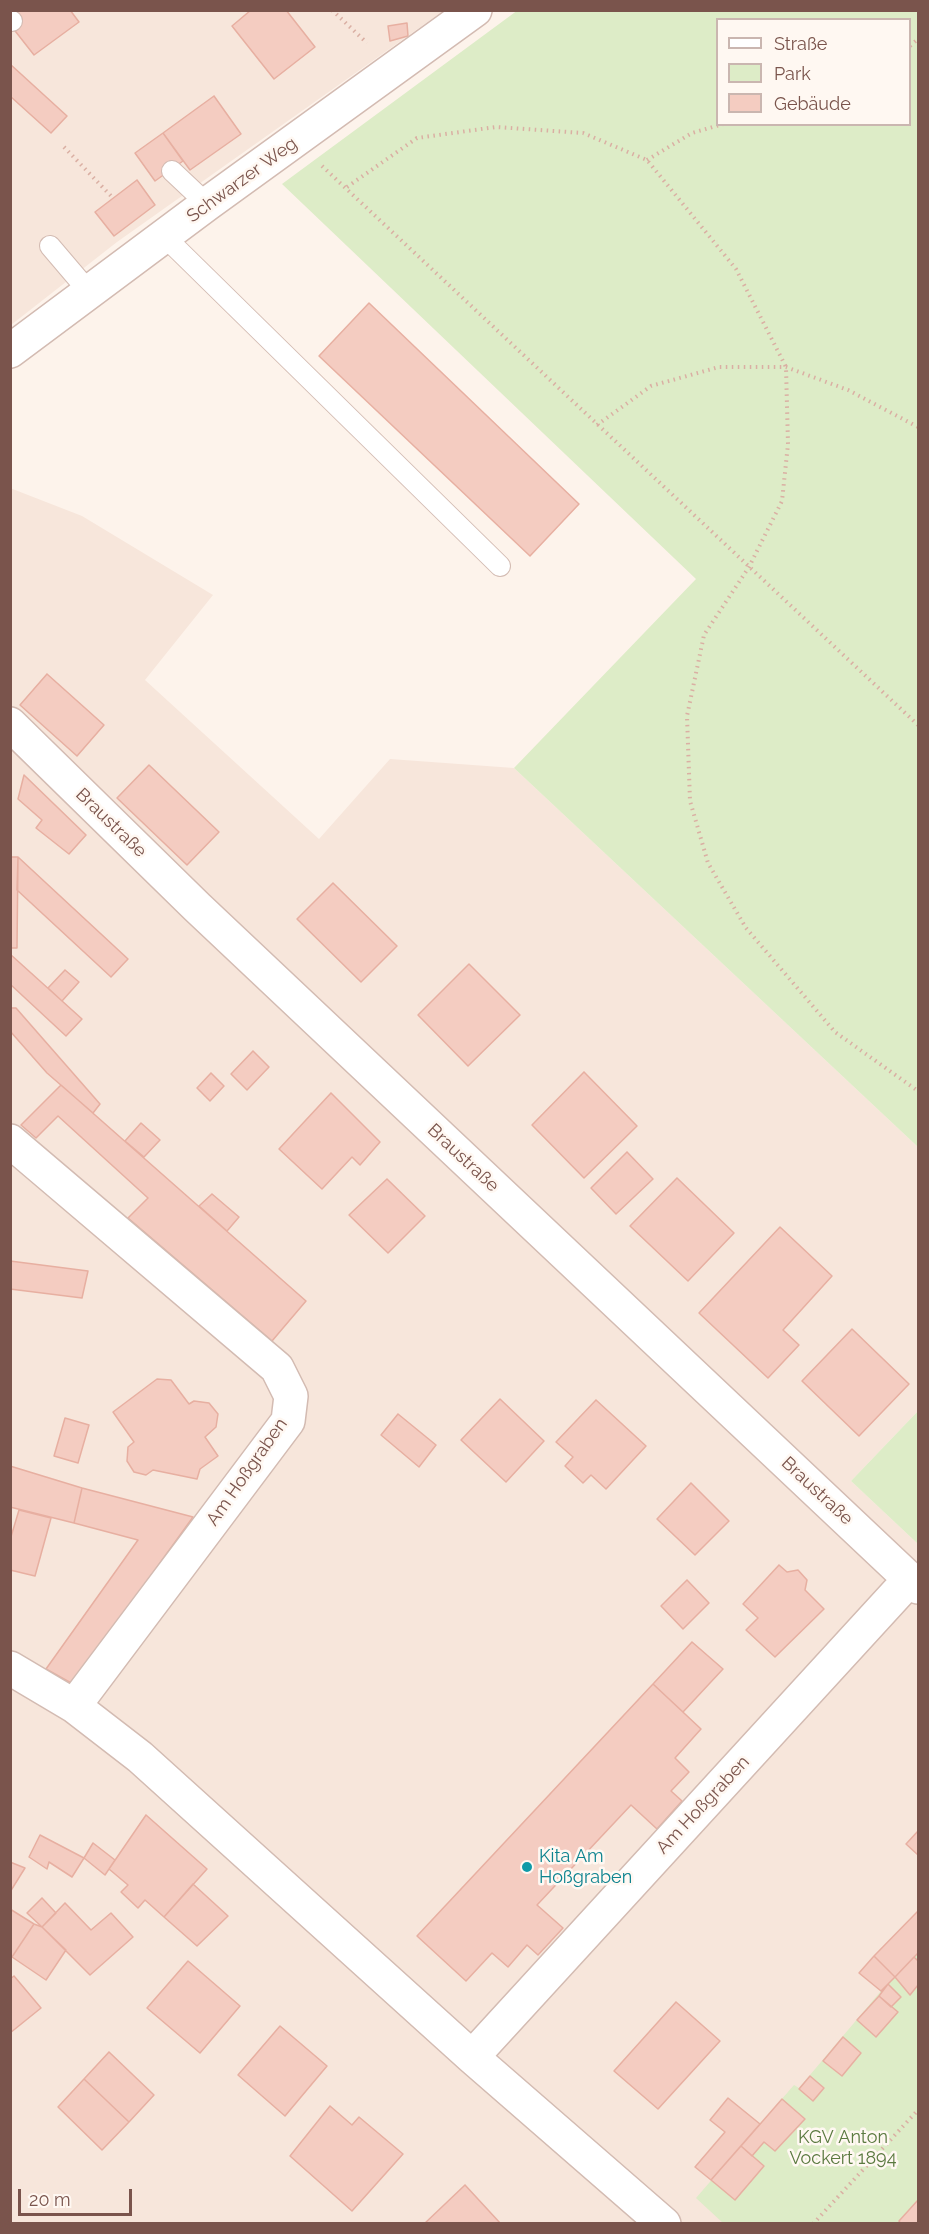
<!DOCTYPE html>
<html>
<head>
<meta charset="utf-8">
<style>
  body { margin:0 }
  #map { position:relative; width:929px; height:2234px; overflow:hidden; background:#fdf3eb; font-family:Raleway,sans-serif }
  canvas { display:block }
  .frame { position:absolute; inset:0; border:12px solid #7a544c; pointer-events:none }
  .legend { position:absolute; left:716px; top:18px; width:195px; height:108px; box-sizing:border-box; background:#fff8f2; border:2px solid #cab6b0; margin:0; padding:8px 10px; list-style:none; font-size:18px; color:#7a544c }
  .legend li { display:flex; align-items:center; gap:12px; height:30px }
  .legend b { width:30px; border:2px solid #cab6b0 }
  .scale { position:absolute; left:18px; top:2189px; width:114px; height:27px; box-sizing:border-box; border:3px solid #7a544c; border-top:0; padding-left:8px; font-size:18px; line-height:21px; white-space:nowrap; color:#7a544c; -webkit-text-stroke:4px #fff8f2; paint-order:stroke }
</style>
</head>
<body>
<div id="map">
<canvas width="929" height="2234"></canvas>
<div class="frame"></div>
<ul class="legend">
<li><b style="height:8px;background:#fff"></b>Straße</li>
<li><b style="height:16px;background:#ddecc7"></b>Park</li>
<li><b style="height:16px;background:#f4ccc1"></b>Gebäude</li>
</ul>
<div class="scale">20 m</div>
</div>
<script>
const g = document.querySelector('canvas').getContext('2d');
g.lineJoin = 'round';
function fillPath(path, color) { g.fillStyle = color; g.fill(path, 'evenodd'); }
const shape = rows => new Path2D(rows.map(r => 'M' + r).join(''));
function stroke(path, color, width, dash) { g.strokeStyle = color; g.lineWidth = width; g.lineCap = dash ? 'butt' : 'round'; g.setLineDash(dash || []); g.stroke(path); }
function drawText(font, color, halo, rows, align = 'center') {
  g.font = font + ' Raleway,sans-serif'; g.lineWidth = 5; g.setLineDash([]); g.textBaseline = 'middle'; g.strokeStyle = halo; g.fillStyle = color; for (const [text, x, y, turn = 0] of rows) {
    g.save(); g.translate(x, y); g.rotate((+turn || 0) * Math.PI / 180); g.textAlign = isNaN(turn) ? turn : align; if (halo) g.strokeText(text, 0, 0); g.fillText(text, 0, 0); g.restore();
  }
}
fillPath(shape([
  [11,11,443,11,117,242,11,325],
  [10,488,82,516,213,595,145,680,319,839,390,759,514,768,918,1147,918,1411,851,1481,918,1544,918,2223,11,2223]
]), '#f7e6db');
fillPath(shape([
  [518,10,918,11,918,1147,514,768,696,579,282,184],
  [718,20,910,20,910,124,718,124],
  [918,1411,918,1544,851,1481],
  [918,1953,918,2223,723,2223,696,2198,794,2085,799,2088,881,1991]
]), '#ddecc7');
const building = shape([
  [11,10,70,10,79,22,34,55,12,27,11,10],
  [251,10,286,10,315,47,274,79,232,26,251,10],
  [407,23,408,36,390,41,388,26,407,23],
  [10,64,67,116,51,133,10,96,10,64],
  [214,96,241,134,190,170,163,133,214,96],
  [163,133,183,161,155,181,135,153,163,133],
  [137,180,155,205,114,236,95,212,137,180],
  [369,303,579,504,530,556,319,356,369,303],
  [47,674,104,725,77,756,20,705,47,674],
  [149,765,219,832,187,865,117,798,149,765],
  [24,775,86,835,69,854,36,828,42,820,18,799,24,775],
  [10,857,18,857,17,948,10,948,10,857],
  [18,857,128,959,111,977,17,890,18,857],
  [333,883,397,946,361,982,297,919,333,883],
  [10,954,82,1019,66,1036,10,984,10,954],
  [469,964,520,1015,468,1066,418,1015,469,964],
  [65,970,79,982,62,1001,48,988,65,970],
  [10,1008,16,1008,100,1104,93,1113,47,1073,10,1031,10,1008],
  [253,1051,269,1067,247,1090,231,1074,253,1051],
  [584,1072,637,1126,584,1178,532,1125,584,1072],
  [211,1073,224,1086,210,1101,197,1088,211,1073],
  [61,1085,306,1301,272,1341,128,1218,148,1198,58,1116,36,1138,21,1125,61,1085],
  [331,1093,380,1142,360,1165,352,1157,322,1189,279,1149,331,1093],
  [141,1123,160,1140,144,1157,125,1141,141,1123],
  [627,1152,653,1179,616,1214,591,1188,627,1152],
  [677,1178,734,1233,688,1281,630,1226,677,1178],
  [387,1179,425,1216,388,1253,349,1215,387,1179],
  [212,1194,239,1217,227,1231,199,1206,212,1194],
  [780,1227,832,1276,783,1330,799,1345,768,1378,699,1313,780,1227],
  [10,1261,88,1271,82,1298,10,1289,10,1261],
  [852,1329,909,1384,859,1436,802,1381,852,1329],
  [157,1379,171,1380,189,1404,194,1401,209,1403,218,1414,216,1427,205,1437,218,1456,200,1469,197,1479,153,1470,146,1475,134,1472,127,1461,128,1447,134,1442,113,1412,157,1379],
  [500,1399,544,1441,506,1482,461,1440,500,1399],
  [596,1400,646,1446,606,1489,591,1475,583,1483,565,1466,573,1457,556,1442,596,1400],
  [398,1414,436,1445,419,1467,381,1435,398,1414],
  [65,1418,89,1425,78,1463,54,1456,65,1418],
  [10,1466,82,1488,74,1523,10,1507,10,1466],
  [691,1483,729,1521,695,1555,657,1519,691,1483],
  [82,1488,193,1517,73,1684,46,1669,138,1540,74,1523,82,1488],
  [19,1510,51,1518,35,1576,10,1570,10,1540,19,1510],
  [779,1565,787,1572,798,1570,807,1580,805,1590,824,1609,775,1657,746,1630,758,1618,743,1604,779,1565],
  [687,1580,709,1603,683,1629,661,1606,687,1580],
  [692,1642,723,1669,683,1712,653,1684,692,1642],
  [653,1684,701,1729,675,1758,689,1772,671,1791,682,1801,657,1829,631,1805,537,1905,563,1928,538,1955,527,1945,508,1967,492,1953,466,1981,417,1936,653,1684],
  [146,1815,207,1869,164,1917,145,1900,138,1908,121,1892,128,1885,109,1869,146,1815],
  [918,1831,918,1855,906,1844,918,1831],
  [40,1835,84,1858,72,1877,49,1862,47,1869,29,1857,40,1835],
  [93,1843,115,1860,105,1875,84,1858,93,1843],
  [10,1862,25,1868,10,1892,10,1862],
  [193,1884,228,1916,197,1946,164,1917,193,1884],
  [42,1898,56,1913,42,1927,27,1913,42,1898],
  [65,1903,91,1930,111,1913,133,1937,90,1975,42,1927,65,1903],
  [10,1909,34,1924,12,1957,10,1955,10,1909],
  [918,1911,918,1953,895,1977,874,1956,918,1911],
  [34,1924,42,1927,66,1950,46,1980,12,1957,34,1924],
  [874,1956,895,1977,881,1991,859,1973,874,1956],
  [914,1957,918,1961,918,1985,910,1995,895,1977,914,1957],
  [188,1961,240,2006,200,2053,147,2008,188,1961],
  [14,1976,41,2008,10,2033,10,1979,14,1976],
  [888,1984,901,1997,891,2007,879,1996,888,1984],
  [879,1996,898,2012,876,2037,857,2020,879,1996],
  [676,2002,720,2041,658,2109,614,2071,676,2002],
  [280,2026,327,2066,285,2116,238,2075,280,2026],
  [843,2037,861,2053,842,2076,823,2061,843,2037],
  [109,2052,154,2095,129,2122,84,2079,109,2052],
  [810,2076,824,2088,813,2101,799,2089,810,2076],
  [84,2079,129,2122,102,2150,58,2107,84,2079],
  [728,2098,760,2124,711,2180,695,2167,725,2132,710,2120,728,2098],
  [782,2099,805,2119,775,2151,764,2142,752,2156,741,2146,782,2099],
  [330,2106,352,2125,359,2117,403,2154,352,2211,290,2156,330,2106],
  [741,2146,764,2166,735,2200,711,2180,741,2146],
  [465,2185,501,2224,424,2224,465,2185],
  [918,2200,918,2224,901,2224,899,2221,918,2200]
]);
fillPath(building, '#f4ccc1');
stroke(building, '#e7afa1', 1.5);
const lane = shape([
  [10,21,12,21],
  [172,171,207,204],
  [165,237,500,566],
  [50,246,90,293]
]);
const street = shape([
  [10,351,207,204,475,10],
  [10,724,197,907,918,1587],
  [10,1141,277,1368,291,1396,288,1421,74,1706],
  [10,1668,74,1706,140,1757,472,2057,664,2224],
  [472,2057,910,1579]
]);
stroke(lane, '#d3bbb2', 22);
stroke(street, '#d3bbb2', 36);
stroke(shape([
  [332,10,367,43],
  [910,46,918,39],
  [64,147,113,198],
  [647,160,692,133,723,124],
  [322,166,918,725],
  [347,187,417,138,496,127,583,133,647,160,736,269,786,367,788,444,782,501,749,567,704,635,687,716,690,801,708,863,746,928,835,1032,918,1091],
  [597,425,651,386,719,367,786,367,848,390,918,427],
  [813,2224,918,2110]
]), '#daafa3', 4, [1.5, 4.5]);
stroke(lane, '#fff', 20);
stroke(street, '#fff', 33);
for (const [x, y, r, color] of [
  [527,1867,6,"#0f9aa8"]
]) { const dot = new Path2D(); dot.arc(x, y, r, 0, 2 * Math.PI); g.fillStyle = color; g.fill(dot); stroke(dot, '#fff8f2', 2); }
drawText('18px', '#7a544c', '#fff8f2', [
  ["Schwarzer Weg",242,180,-36],
  ["Braustraße",111,823,44],
  ["Braustraße",463,1158,43],
  ["Am Hoßgraben",247,1472,-55],
  ["Braustraße",817,1491,43],
  ["Am Hoßgraben",703,1805,-47]
]);
drawText('18px', '#0d838f', '#fff8f2', [
  ["Kita Am",539,1857],
  ["Hoßgraben",539,1878]
], 'left');
drawText('18px', '#5b7a40', '#fff8f2', [
  ["KGV Anton",843,2138],
  ["Vockert 1894",843,2159]
]);
</script>
</body>
</html>
